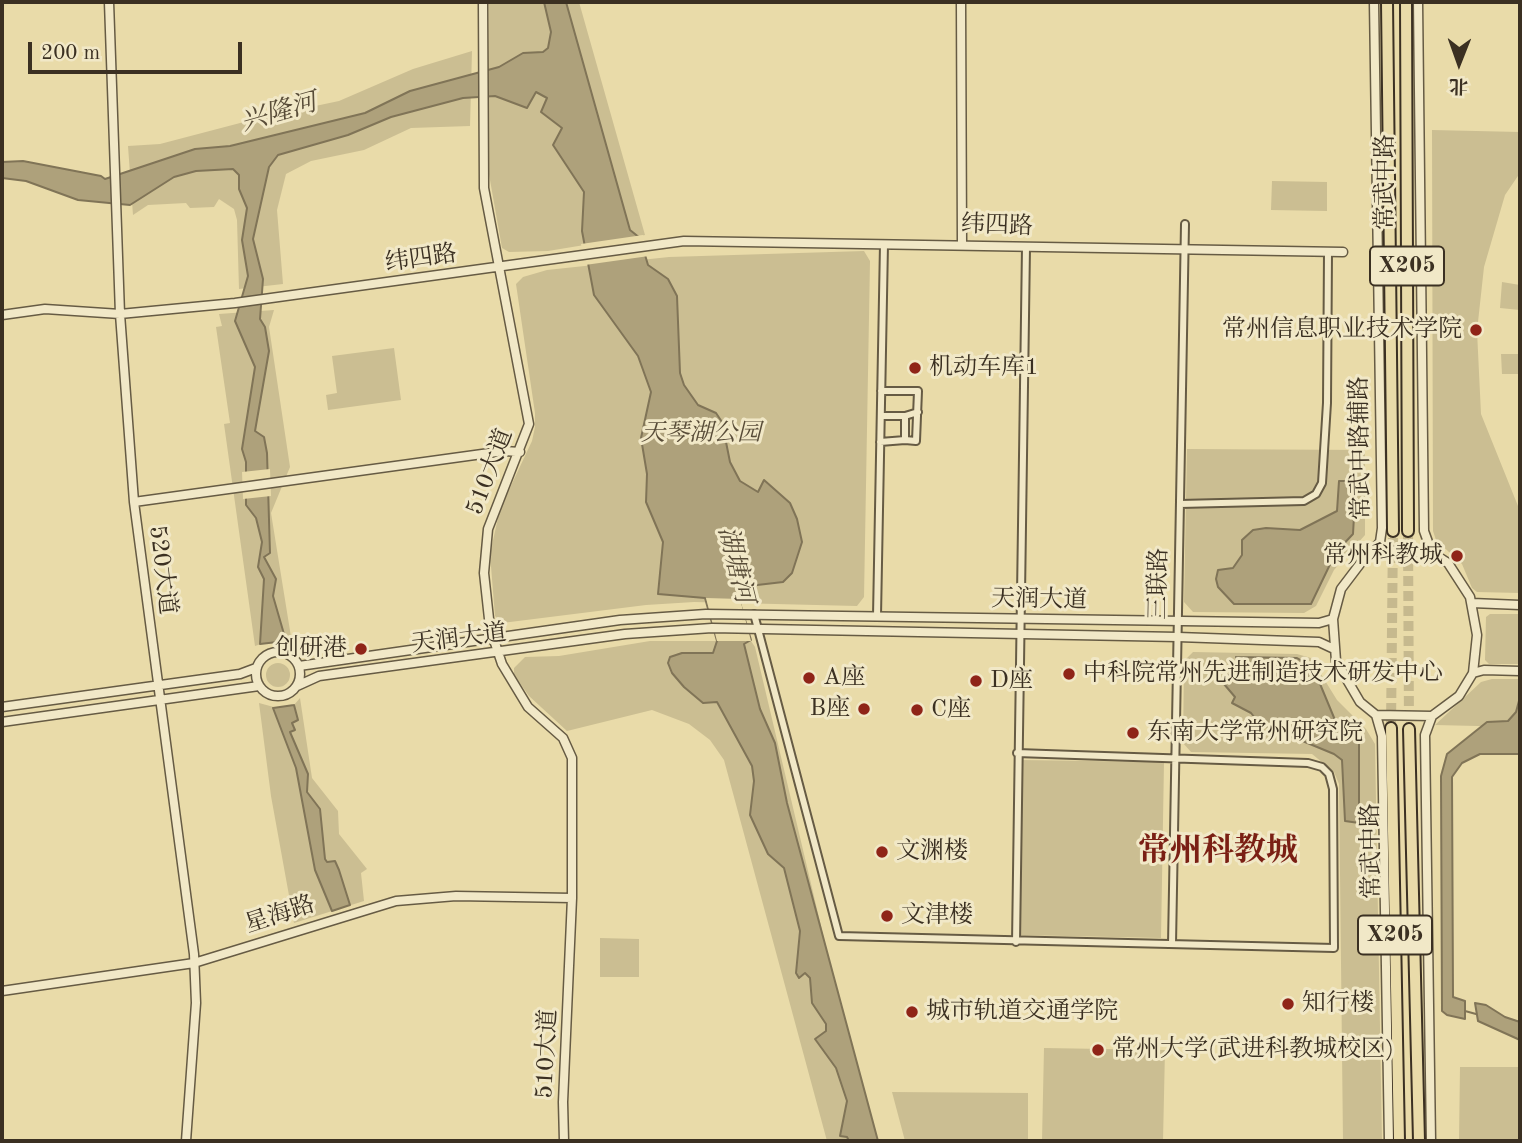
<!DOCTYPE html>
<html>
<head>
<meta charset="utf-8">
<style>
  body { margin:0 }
  #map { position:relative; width:1522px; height:1143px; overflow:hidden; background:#e9dba9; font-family:"Old Standard TT","Noto Serif SC",serif }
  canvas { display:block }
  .frame { position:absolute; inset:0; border:4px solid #3b3022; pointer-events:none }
  .north { position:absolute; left:1424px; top:28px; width:70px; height:70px; -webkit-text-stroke:5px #f1e8c7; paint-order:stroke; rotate:181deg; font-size:19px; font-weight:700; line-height:28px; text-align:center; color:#3b3022 }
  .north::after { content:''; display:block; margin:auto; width:24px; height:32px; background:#3b3022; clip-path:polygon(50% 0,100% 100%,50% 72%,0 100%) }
  .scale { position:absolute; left:28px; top:42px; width:214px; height:32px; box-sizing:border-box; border:4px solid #3b3022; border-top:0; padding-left:9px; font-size:21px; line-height:24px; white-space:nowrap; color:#3b3022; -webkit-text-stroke:5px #f1e8c7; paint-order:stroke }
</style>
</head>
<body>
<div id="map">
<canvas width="1522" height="1143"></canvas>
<div class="frame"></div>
<div class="north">北</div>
<div class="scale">200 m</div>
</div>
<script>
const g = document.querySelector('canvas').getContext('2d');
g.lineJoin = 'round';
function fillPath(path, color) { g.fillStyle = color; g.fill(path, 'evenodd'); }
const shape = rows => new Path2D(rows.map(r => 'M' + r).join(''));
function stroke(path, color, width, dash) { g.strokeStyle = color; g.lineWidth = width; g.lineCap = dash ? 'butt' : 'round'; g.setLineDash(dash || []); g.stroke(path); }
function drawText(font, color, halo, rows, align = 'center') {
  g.font = font + ' "Old Standard TT","Noto Serif SC",serif'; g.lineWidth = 6; g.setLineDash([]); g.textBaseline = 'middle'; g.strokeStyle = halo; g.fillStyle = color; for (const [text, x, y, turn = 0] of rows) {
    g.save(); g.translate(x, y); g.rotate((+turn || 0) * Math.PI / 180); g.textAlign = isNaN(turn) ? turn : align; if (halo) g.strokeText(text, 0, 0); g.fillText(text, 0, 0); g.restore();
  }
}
fillPath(shape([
  [489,2,579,2,645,235,548,251,509,252,502,248,487,163],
  [472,51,470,126,411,128,364,150,311,161,286,174,277,210,283,284,239,289,237,220,234,209,219,199,214,207,190,208,186,203,148,205,133,215,128,146,160,144,263,117,339,101,413,69],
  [1432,130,1520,132,1520,173,1505,195,1484,267,1477,331,1481,414,1520,511,1520,593,1477,592,1472,588,1462,564,1436,540,1433,531],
  [1272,181,1327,182,1327,211,1271,210],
  [864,251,870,261,864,597,857,606,694,602,646,605,502,623,495,616,490,554,500,509,532,441,535,427,535,413,516,284,523,277,547,270,669,257],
  [1502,282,1520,285,1520,310,1500,308],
  [274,310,269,327,290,467,271,513,292,643,270,641,255,646,224,424,230,423,216,327,222,326,219,314],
  [394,348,401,400,328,410,326,395,337,393,332,356],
  [1501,354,1520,354,1520,374,1502,374],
  [1187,449,1365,450,1365,535,1334,570,1316,606,1304,613,1193,612,1184,602],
  [1490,614,1520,614,1520,664,1489,664,1485,660,1486,617],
  [650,641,751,641,755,647,826,947,878,1141,827,1141,724,760,710,740,689,724,652,710,567,731,529,696,514,675,514,668,525,657,559,656],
  [1193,652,1297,654,1311,658,1337,700,1366,729,1375,744,1382,1141,1343,1141,1339,784,1334,772,1312,754,1191,752,1183,743,1184,661],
  '266 675a12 12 0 1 1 24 0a12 12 0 1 1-24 0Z',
  [1492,679,1520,679,1520,727,1435,725,1481,682],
  [300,698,312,778,338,811,339,834,367,869,361,873,364,901,294,923,271,796,259,703,281,709,294,705],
  [1020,760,1164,762,1161,938,1019,935],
  [600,938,639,939,639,977,600,977],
  [1044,1048,1165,1050,1163,1141,1042,1141],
  [1460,1067,1520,1067,1520,1141,1459,1141],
  [892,1092,1028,1093,1028,1141,905,1141]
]), '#cbbe92');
const water = shape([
  [544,2,566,2,630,230,640,238,648,265,668,279,677,296,680,373,684,385,698,405,716,413,722,422,730,462,740,481,758,492,764,480,790,503,797,519,802,542,792,573,783,582,740,587,738,596,751,640,744,644,760,709,775,743,787,803,878,1141,849,1141,847,1137,840,1136,847,1101,836,1068,815,1039,826,1031,826,1024,812,1003,810,978,805,973,799,978,796,973,800,931,784,868,768,854,750,815,754,781,752,766,717,702,703,703,684,687,672,673,668,663,670,657,682,653,713,653,717,641,705,598,658,594,663,542,646,502,647,474,641,438,651,392,638,356,594,295,582,231,584,192,553,145,562,128,541,112,547,98,536,92,527,108,495,96,463,98,391,117,348,135,278,155,269,167,253,239,263,279,260,319,265,327,269,351,255,431,264,437,267,453,270,553,264,557,276,579,273,596,286,641,260,644,264,579,258,567,262,542,256,518,246,505,246,462,242,449,255,367,235,321,248,276,242,240,247,208,239,189,239,175,233,169,196,171,174,177,130,205,78,200,26,181,2,178,2,162,23,161,101,176,105,179,195,149,230,146,365,113,410,91,499,67,523,53,543,52,548,48,551,32,544,2],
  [1339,481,1356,481,1353,534,1336,552,1311,604,1234,604,1218,587,1216,579,1218,570,1233,568,1242,555,1242,540,1253,530,1266,528,1300,530,1337,511,1339,481],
  [1236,657,1297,658,1313,667,1335,720,1359,741,1359,823,1345,821,1342,760,1334,754,1259,723,1251,713,1232,703,1235,697,1224,684,1227,676,1238,670,1236,657],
  [1520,697,1520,754,1480,754,1462,763,1452,777,1453,997,1465,1001,1465,1019,1447,1015,1442,1011,1441,776,1447,754,1487,722,1508,721,1516,712,1520,697],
  [294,705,298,720,292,723,295,730,290,732,308,774,307,792,320,809,325,859,327,862,335,861,339,870,350,905,332,911,315,870,296,768,273,708,294,705],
  [1475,1003,1486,1005,1505,1017,1520,1022,1520,1040,1478,1021,1475,1003]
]);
fillPath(water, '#aea17b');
stroke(water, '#807457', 2);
fillPath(shape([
  [643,235,649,256,585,265,581,244],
  [270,469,271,496,243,499,242,472],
  [706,598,740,599,751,641,717,641]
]), '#e9dba9');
stroke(shape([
  [1465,1011,1476,1014]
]), '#807457', 2);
stroke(shape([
  [1408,531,1409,729],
  [1391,728,1393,531]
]), '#c6b98e', 10, [10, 5]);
const minor = shape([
  [881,391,918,391,916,441,905,440],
  [881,416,905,416,918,412],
  [880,442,905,440,905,416],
  [1180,504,1304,501,1316,494,1322,483,1327,403,1328,252],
  [754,614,839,936,1334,948,1333,789,1329,774,1322,767,1308,763,1017,753],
  [877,616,884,244],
  [1016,942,1026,247],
  [1172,944,1185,224]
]);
const tertiary = shape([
  [109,2,120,314,134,502,194,954,196,1003,186,1141],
  [483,2,484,188,529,424,488,529,484,573,490,628,502,664,528,707,563,738,572,758,572,898,563,1102,564,1141],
  [961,2,962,244],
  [1418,2,1424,531,1432,553],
  [2,315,45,309,120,314,235,303,684,241,1343,252],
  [134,502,504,451,520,452],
  [1377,550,1432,553,1448,563,1470,597,1477,635,1473,673,1459,696,1432,716,1376,715,1360,702,1336,661,1333,619,1341,589,1363,560,1377,550],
  [1369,554,1380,542,1382,528,1374,2],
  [1472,603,1520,605],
  '256 674a22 22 0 1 1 44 0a22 22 0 1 1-44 0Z',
  [299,666,620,620,706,614,1319,623,1333,619],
  [1473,673,1484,670,1520,671],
  [297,686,319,676,625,634,712,628,1178,637,1319,642,1334,649],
  [2,707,240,674,256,668],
  [1376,715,1382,736,1389,1141],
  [2,722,259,686],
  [2,991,194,963,396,901,456,896,572,898],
  [1431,1141,1425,735,1432,716]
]);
const primary = shape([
  [1387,2,1393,531],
  [1406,2,1408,531],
  [1391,728,1399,1141],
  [1409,729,1419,1141]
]);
stroke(minor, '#665b44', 10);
stroke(tertiary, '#665b44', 11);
stroke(primary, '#3b3022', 14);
stroke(minor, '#f1e8c7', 6);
stroke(tertiary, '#f1e8c7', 8);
stroke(primary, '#e9dba9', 10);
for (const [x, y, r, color] of [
  [1476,330,7,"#8f2418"],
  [915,368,7,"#8f2418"],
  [1457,556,7,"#8f2418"],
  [361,649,7,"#8f2418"],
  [1069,674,7,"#8f2418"],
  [809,678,7,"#8f2418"],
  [976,681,7,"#8f2418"],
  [864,709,7,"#8f2418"],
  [917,710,7,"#8f2418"],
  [1133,733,7,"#8f2418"],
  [882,852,7,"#8f2418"],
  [887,916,7,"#8f2418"],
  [1288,1004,7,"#8f2418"],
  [912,1012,7,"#8f2418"],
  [1098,1050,7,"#8f2418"]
]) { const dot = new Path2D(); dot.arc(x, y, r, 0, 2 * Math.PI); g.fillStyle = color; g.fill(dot); stroke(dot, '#f1e8c7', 2.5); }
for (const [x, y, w] of [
  [1407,266,74],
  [1395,935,74]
]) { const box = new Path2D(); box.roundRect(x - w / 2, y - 19.5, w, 39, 5); g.fillStyle = '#f1e8c7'; g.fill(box); stroke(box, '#3b3022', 2); }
drawText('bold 23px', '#3b3022', null, [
  ["X205",1407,266],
  ["X205",1395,935]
]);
drawText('24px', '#3b3022', '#f1e8c7', [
  ["常武中路",1386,182,-90],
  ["纬四路",997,226,2],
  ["纬四路",421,259,-8],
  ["常武中路辅路",1361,448,-91],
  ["510大道",490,472,-69],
  ["520大道",162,570,83],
  ["三联路",1159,584,-89],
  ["天润大道",1039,600,1],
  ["天润大道",459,639,-7],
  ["常武中路",1372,851,-91],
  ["星海路",280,915,-18],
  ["510大道",547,1054,-87]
]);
drawText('24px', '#3b3022', '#f1e8c7', [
  ["常州信息职业技术学院",1462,330,"right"],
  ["机动车库1",929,368],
  ["常州科教城",1443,556,"right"],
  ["创研港",347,649,"right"],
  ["中科院常州先进制造技术研发中心",1083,674],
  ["A座",823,678],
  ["D座",990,681],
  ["B座",850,709,"right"],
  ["C座",931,710],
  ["东南大学常州研究院",1147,733],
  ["文渊楼",896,852],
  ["文津楼",901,916],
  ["知行楼",1302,1004],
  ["城市轨道交通学院",926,1012],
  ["常州大学(武进科教城校区)",1112,1050]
], 'left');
drawText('italic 24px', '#584c38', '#f1e8c7', [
  ["天琴湖公园",701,434]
]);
drawText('italic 26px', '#584c38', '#f1e8c7', [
  ["兴隆河",279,113,-16],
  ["湖塘河",735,565,76]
]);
drawText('bold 32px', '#7a1f14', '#f1e8c7', [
  ["常州科教城",1218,852]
]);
</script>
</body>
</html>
